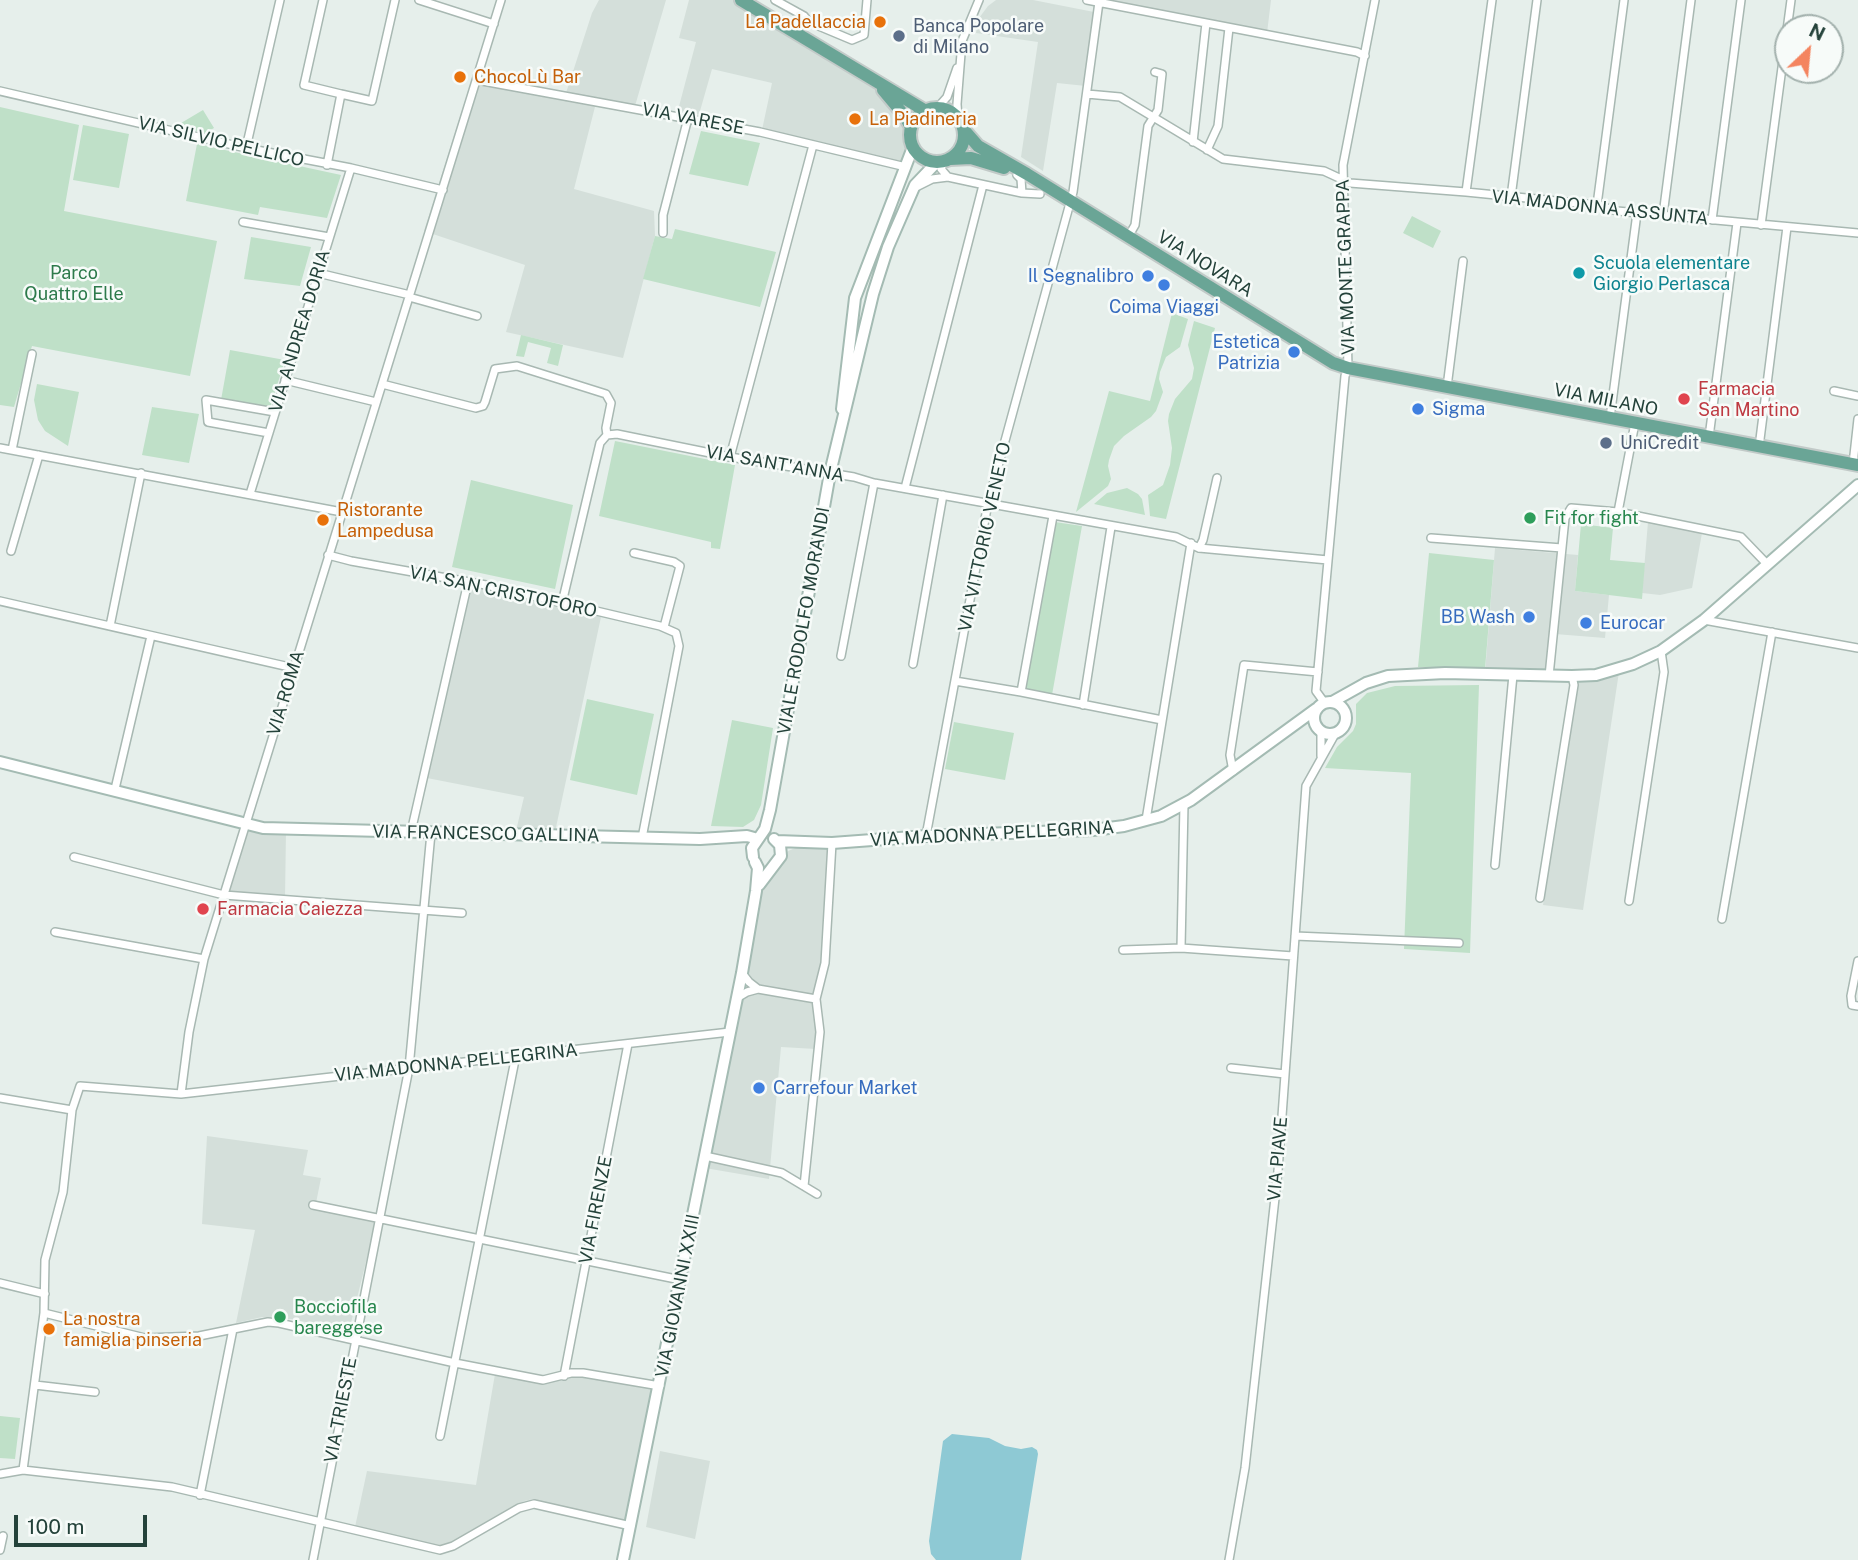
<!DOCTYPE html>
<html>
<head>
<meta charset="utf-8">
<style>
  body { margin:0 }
  #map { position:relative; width:1858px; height:1560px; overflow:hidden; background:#e6efeb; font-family:"Public Sans",sans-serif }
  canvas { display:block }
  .north { position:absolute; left:1774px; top:14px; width:70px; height:70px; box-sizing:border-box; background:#f7fbf9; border:2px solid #a3b1ad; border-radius:50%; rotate:26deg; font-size:19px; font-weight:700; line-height:28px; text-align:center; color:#24423a }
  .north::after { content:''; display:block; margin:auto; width:24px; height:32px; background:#f4845f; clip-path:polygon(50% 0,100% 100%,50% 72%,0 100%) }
  .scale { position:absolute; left:14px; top:1515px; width:133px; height:32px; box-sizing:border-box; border:4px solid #24423a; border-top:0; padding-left:9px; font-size:21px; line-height:24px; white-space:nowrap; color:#24423a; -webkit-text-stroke:5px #f7fbf9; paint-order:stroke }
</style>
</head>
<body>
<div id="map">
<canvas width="1858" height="1560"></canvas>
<div class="north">N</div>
<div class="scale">100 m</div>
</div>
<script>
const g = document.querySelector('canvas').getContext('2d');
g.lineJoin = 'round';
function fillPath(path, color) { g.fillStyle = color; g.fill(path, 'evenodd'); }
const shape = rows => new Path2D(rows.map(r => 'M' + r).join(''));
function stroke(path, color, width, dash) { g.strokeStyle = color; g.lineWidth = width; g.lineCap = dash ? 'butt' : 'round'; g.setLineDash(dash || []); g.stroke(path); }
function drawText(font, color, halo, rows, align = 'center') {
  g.font = font + ' "Public Sans",sans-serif'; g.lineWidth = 5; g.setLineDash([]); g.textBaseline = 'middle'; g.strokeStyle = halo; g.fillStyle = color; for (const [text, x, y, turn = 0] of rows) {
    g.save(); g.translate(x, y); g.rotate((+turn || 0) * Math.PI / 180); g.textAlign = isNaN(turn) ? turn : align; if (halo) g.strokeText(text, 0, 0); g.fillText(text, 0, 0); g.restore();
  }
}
fillPath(shape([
  [599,0,666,0,635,106,597,99,574,189,654,211,655,236,623,358,506,332,525,265,424,231,473,75,566,93,592,13],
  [689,0,738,0,885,96,907,131,910,147,905,164,762,130,772,83,712,69,698,118,677,114,696,42,679,38],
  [996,0,1033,0,1094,12,1086,86,1057,83,1043,171,1021,157,1038,42,976,33,979,18,988,6],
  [1099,0,1271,0,1267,33],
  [1648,522,1702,533,1692,588,1660,595,1642,593],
  [1495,548,1578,555,1575,591,1609,595,1605,638,1555,634,1552,674,1485,673],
  [471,586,601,617,555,832,516,831,524,797,427,778],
  [1619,672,1583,910,1543,905,1575,679],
  [247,825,286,831,285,898,226,893],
  [803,845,830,846,816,1049,781,1047,769,1179,705,1168,759,891,788,851],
  [207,1136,308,1150,303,1175,321,1178,315,1208,376,1221,349,1331,291,1319,262,1317,236,1323,255,1230,202,1224],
  [495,1374,545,1383,571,1376,583,1375,657,1388,629,1522,533,1499,524,1501,448,1546,435,1546,355,1527,367,1471,476,1485],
  [660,1451,710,1461,695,1539,646,1527]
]), '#d4dfda');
fillPath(shape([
  [0,107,79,125,64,211,217,241,190,376,32,346,14,407,0,405],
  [203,110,214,128,205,133,176,126],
  [83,125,129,134,119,188,73,180],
  [701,131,760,143,748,186,689,174],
  [197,144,341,175,327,218,260,207,258,215,186,201],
  [1412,216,1441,231,1433,248,1403,233],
  [675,229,776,252,760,307,643,279,655,236,672,239],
  [251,237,311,247,300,286,244,279],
  [1172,313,1188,319,1180,347,1166,357,1160,372,1159,379,1163,392,1156,411,1151,417,1124,436,1114,446,1109,460,1108,466,1111,479,1108,486,1076,512,1109,391,1150,401],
  [1194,321,1215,328,1166,519,1150,516,1148,495,1163,485,1170,465,1172,448,1168,421,1169,414,1175,399,1192,379,1194,368,1188,345],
  [521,335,563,345,558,366,547,363,551,348,528,342,524,357,516,356],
  [230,350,285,360,270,408,221,400],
  [37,384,79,392,68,446,45,431,38,420,34,400],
  [152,407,199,414,189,463,142,455],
  [615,441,735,465,720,549,711,548,711,542,599,516],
  [471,480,573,505,555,589,452,567],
  [1127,488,1138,494,1142,499,1145,515,1094,504,1107,493],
  [1055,522,1082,526,1052,695,1023,689],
  [1581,524,1613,528,1610,560,1645,563,1642,599,1575,591],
  [1429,553,1494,560,1485,669,1418,667],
  [1479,685,1470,953,1404,949,1411,773,1325,768,1337,747,1353,731,1356,724,1356,704,1367,693,1395,686],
  [587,699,654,714,637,795,570,780],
  [732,720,773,728,761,805,754,820,743,827,711,826],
  [954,722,1014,733,1005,780,945,769],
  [0,1416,20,1418,15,1459,0,1458]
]), '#bfe0c8');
fillPath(shape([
  [952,1434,989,1438,1005,1446,1021,1449,1032,1447,1037,1450,1038,1454,1021,1560,936,1560,931,1554,929,1541,943,1441]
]), '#8ec9d4');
const street = shape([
  [323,0,304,85,341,94],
  [419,0,494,24],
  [775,0,804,16,809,22,852,40,864,35,867,0],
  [1087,0,1357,52,1365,56],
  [477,80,760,132,906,167],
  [0,91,246,148,351,168,443,190],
  [1087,94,1120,97,1223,159,1324,171,1350,183,1466,192,1597,205,1617,211,1858,233],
  [938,107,947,97,957,68],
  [958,118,957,104,962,41,979,0],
  [1193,142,1206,23],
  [246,148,280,0],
  [1207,150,1218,126,1229,28],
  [944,161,941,169,948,177],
  [327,165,341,94,372,101,395,0],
  [1017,175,1021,179,1022,193],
  [918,186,932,179,948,177,1022,193,1040,194],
  [1466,192,1492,0],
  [1511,197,1537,0],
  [1597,205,1624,0],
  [1663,215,1691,0],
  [1712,220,1741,0],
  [243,222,329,237],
  [1761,225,1791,0],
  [663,233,663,215,688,118],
  [1128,237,1135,225,1148,126,1158,110,1162,74,1155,72],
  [318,273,410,295],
  [409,297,477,316],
  [285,380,376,402],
  [382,384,476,408,483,406,485,402,495,369,517,366,606,394,611,403,606,428,607,435,600,443,562,603],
  [1447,387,1463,261],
  [1834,391,1858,396],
  [1610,418,1637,213],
  [269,433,208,422,206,400,275,412],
  [607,435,617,434,730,457,854,477,874,483,1176,537,1199,548,1328,560],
  [1709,437,1737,223],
  [1759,447,1787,227],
  [0,448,342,512],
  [12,450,32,354],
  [730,457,813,145],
  [1853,464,1858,419],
  [905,488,983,185],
  [250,494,351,168],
  [1618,512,1635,423],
  [1431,538,1562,548],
  [1199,548,1203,540,1217,478],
  [11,551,39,455],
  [634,553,674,562,680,566,664,627],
  [328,555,351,561,486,585,660,626,676,633,679,646,642,838],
  [0,601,294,668],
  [1704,620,1858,648],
  [110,626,141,473],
  [841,656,874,483],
  [913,664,943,495],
  [1549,676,1565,518,1571,508,1618,512,1741,537,1767,564],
  [955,681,1021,692,1162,720],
  [1021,692,1053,516],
  [1324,702,1316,691,1345,376,1348,368,1343,165,1375,0],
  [1083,705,1111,527],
  [1321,731,1321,756],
  [1233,771,1230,755,1244,665,1318,672],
  [115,789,151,636],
  [1146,820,1191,543],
  [411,832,468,582],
  [926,836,988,503,1073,192,1099,2],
  [74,857,224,895,462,913],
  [1495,865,1513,675],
  [1540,898,1574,685,1572,676],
  [1629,901,1664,672,1661,651],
  [1722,919,1772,632],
  [55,932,204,959],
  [1295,936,1459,943],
  [1181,948,1184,804],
  [1123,950,1181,948,1293,956],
  [1858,961,1851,996,1852,1005,1858,1006],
  [758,989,816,999],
  [737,998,747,992,758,989,749,982,742,973],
  [1231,1068,1285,1074],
  [181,1094,189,1032,204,959,501,0],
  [0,1098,72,1110],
  [705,1156,782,1173,817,1194],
  [804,1186,820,1032,816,999,825,963,832,843],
  [313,1205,681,1280],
  [0,1283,45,1294],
  [44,1313,145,1338,199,1336,268,1322,279,1323,455,1363,543,1380,571,1373,583,1373,660,1386],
  [564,1376,628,1044],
  [35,1385,95,1392],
  [440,1436,516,1055],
  [23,1470,44,1313,45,1260,63,1192,72,1110,80,1086,181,1094,730,1032],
  [0,1474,23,1470,172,1487,440,1550,453,1546,519,1508,534,1504,631,1526],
  [200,1495,233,1329],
  [0,1550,3,1536],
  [313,1560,409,1068,431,833],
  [1229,1560,1245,1468,1278,1171,1306,786,1335,734]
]);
const secondary = shape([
  [842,409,855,298,913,147],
  '1314 718a16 16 0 1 1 32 0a16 16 0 1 1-32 0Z',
  [1332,702,1366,683,1388,676,1445,673,1572,676,1596,675,1633,664,1661,651,1704,620,1858,485],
  [0,762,263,828,700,839,747,836,758,839],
  [777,841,832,843,926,836,1093,830,1124,826,1161,816,1191,800,1316,709],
  [753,857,752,848,765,829,770,810,830,473,873,294,888,247,915,185,937,162],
  [759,885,781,856,780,845,774,839],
  [623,1560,742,973,756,891,758,868,755,862]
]);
const primary = shape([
  [741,0,924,110],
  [883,90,904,115,911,127],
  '910 135a27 27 0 1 1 54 0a27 27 0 1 1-54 0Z',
  [964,130,978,146,1027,174,1333,363,1348,368,1858,465],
  [950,159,971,158,1004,168]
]);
stroke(street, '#a8b8b2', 10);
stroke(secondary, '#a4bbb3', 14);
stroke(primary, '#c2cac8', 16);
stroke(street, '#fff', 7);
stroke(secondary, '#fff', 10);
stroke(primary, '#6aa596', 12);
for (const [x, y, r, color] of [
  [880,22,7,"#e8710a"],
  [899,36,7,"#5c6f8a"],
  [460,77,7,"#e8710a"],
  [855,119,7,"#e8710a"],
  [1579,273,7,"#0f9aa8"],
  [1148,276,7,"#3f7fe0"],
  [1164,285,7,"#3f7fe0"],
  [1294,352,7,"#3f7fe0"],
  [1684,399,7,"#e0444e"],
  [1418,409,7,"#3f7fe0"],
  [1606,443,7,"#5c6f8a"],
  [1530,518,7,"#2e9e5b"],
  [323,520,7,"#e8710a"],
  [1529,617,7,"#3f7fe0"],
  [1586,623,7,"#3f7fe0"],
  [203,909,7,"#e0444e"],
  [759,1088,7,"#3f7fe0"],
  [280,1317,7,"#2e9e5b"],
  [49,1329,7,"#e8710a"]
]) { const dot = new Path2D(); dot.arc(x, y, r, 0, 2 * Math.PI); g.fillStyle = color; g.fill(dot); stroke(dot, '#f7fbf9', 2.5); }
drawText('18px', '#c56008', '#f7fbf9', [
  ["La Padellaccia",866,22,"right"],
  ["ChocoLù Bar",474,77],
  ["La Piadineria",869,119],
  ["Ristorante",337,510],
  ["Lampedusa",337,531],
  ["La nostra",63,1319],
  ["famiglia pinseria",63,1340]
], 'left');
drawText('18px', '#4e5e75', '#f7fbf9', [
  ["Banca Popolare",913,26],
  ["di Milano",913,47],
  ["UniCredit",1620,443]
], 'left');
drawText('18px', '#24423a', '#f7fbf9', [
  ["VIA VARESE",693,119,11],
  ["VIA SILVIO PELLICO",221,142,13],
  ["VIA MADONNA ASSUNTA",1600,208,6],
  ["VIA NOVARA",1205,264,32],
  ["VIA MONTE GRAPPA",1346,267,-92],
  ["VIA ANDREA DORIA",300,331,-73],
  ["VIA MILANO",1606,400,11],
  ["VIA SANT'ANNA",775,464,10],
  ["VIA VITTORIO VENETO",985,537,-78],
  ["VIA SAN CRISTOFORO",503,592,12],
  ["VIALE RODOLFO MORANDI",804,621,-80],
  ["VIA ROMA",286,693,-73],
  ["VIA FRANCESCO GALLINA",486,834,1],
  ["VIA MADONNA PELLEGRINA",992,834,-3],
  ["VIA MADONNA PELLEGRINA",456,1063,-6],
  ["VIA PIAVE",1278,1159,-85],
  ["VIA FIRENZE",596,1210,-79],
  ["VIA GIOVANNI XXIII",678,1296,-79],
  ["VIA TRIESTE",341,1410,-79]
]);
drawText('18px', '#0d838f', '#f7fbf9', [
  ["Scuola elementare",1593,263],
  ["Giorgio Perlasca",1593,284]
], 'left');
drawText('18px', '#2d7a4b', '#f7fbf9', [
  ["Parco",74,273],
  ["Quattro Elle",74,294]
]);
drawText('18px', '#366cbe', '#f7fbf9', [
  ["Il Segnalibro",1134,276],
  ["Coima Viaggi",1164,307,"center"],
  ["Estetica",1280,342],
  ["Patrizia",1280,363],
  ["Sigma",1432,409,"left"],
  ["BB Wash",1515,617],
  ["Eurocar",1600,623,"left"],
  ["Carrefour Market",773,1088,"left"]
], 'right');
drawText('18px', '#be3a42', '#f7fbf9', [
  ["Farmacia",1698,389],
  ["San Martino",1698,410],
  ["Farmacia Caiezza",217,909]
], 'left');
drawText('18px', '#27864d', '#f7fbf9', [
  ["Fit for fight",1544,518],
  ["Bocciofila",294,1307],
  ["bareggese",294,1328]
], 'left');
</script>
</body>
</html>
